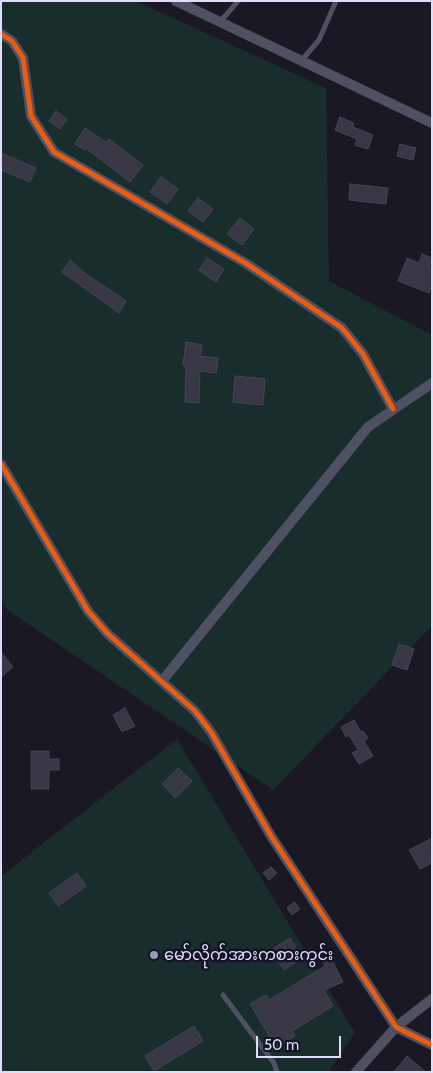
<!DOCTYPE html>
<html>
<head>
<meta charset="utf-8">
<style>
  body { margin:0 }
  #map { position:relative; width:433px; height:1073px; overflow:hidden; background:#191823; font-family:Cabin,sans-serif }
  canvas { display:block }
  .frame { position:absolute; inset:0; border:2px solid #dedefb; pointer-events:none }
  .scale { position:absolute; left:256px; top:1036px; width:85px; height:22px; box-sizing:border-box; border:2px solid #dedefb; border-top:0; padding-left:6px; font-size:15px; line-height:18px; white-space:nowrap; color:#dedefb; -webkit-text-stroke:4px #151427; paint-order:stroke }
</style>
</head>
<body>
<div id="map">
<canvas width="433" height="1073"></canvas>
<div class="frame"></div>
<div class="scale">50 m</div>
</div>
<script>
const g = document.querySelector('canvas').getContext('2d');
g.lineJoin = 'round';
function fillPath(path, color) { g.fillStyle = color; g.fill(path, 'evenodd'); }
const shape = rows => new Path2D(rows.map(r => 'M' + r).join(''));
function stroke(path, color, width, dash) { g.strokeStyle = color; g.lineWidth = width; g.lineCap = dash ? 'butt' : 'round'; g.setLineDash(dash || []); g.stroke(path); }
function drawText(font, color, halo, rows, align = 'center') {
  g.font = font + ' Cabin,"Noto Sans Myanmar",sans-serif'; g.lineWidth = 5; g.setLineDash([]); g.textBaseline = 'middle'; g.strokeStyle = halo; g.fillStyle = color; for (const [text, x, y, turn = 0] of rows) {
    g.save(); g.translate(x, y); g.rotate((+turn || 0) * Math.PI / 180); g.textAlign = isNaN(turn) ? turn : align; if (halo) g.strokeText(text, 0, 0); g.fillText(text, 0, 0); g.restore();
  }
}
fillPath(shape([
  [1,1,136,1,326,88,329,281,432,335,432,626,273,790,9,611,1,602],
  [177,739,355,1033,328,1072,1,1072,1,876]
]), '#182d2c');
const building = shape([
  [56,111,67,119,60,129,49,121,56,111],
  [340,117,354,123,353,127,373,135,368,149,355,145,357,139,335,130,340,117],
  [85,128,106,142,109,139,143,165,130,182,86,148,85,150,75,144,85,128],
  [400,144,416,148,413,160,397,156,400,144],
  [1,153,36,168,30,182,1,170,1,153],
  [161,177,178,189,167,204,150,192,161,177],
  [350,184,388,188,386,204,349,200,350,184],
  [198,198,213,209,203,222,188,211,198,198],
  [240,218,254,229,242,245,227,234,240,218],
  [422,254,432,258,429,267,432,268,432,286,429,293,398,281,407,258,419,263,422,254],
  [207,258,224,269,216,282,199,270,207,258],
  [70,260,86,274,126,301,119,313,62,272,70,260],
  [186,342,202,345,200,356,218,358,216,373,200,371,199,403,185,402,186,366,183,365,186,342],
  [235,376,265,379,263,405,233,402,235,376],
  [399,644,414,649,407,670,392,665,399,644],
  [1,652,13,667,1,677,1,652],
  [125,708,135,726,122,732,113,715,125,708],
  [354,720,361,732,363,731,368,738,364,741,373,756,359,764,352,753,358,750,349,735,346,737,341,727,354,720],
  [31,751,49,751,49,759,59,759,59,770,49,770,49,789,31,789,31,751],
  [178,768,192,781,175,798,162,784,178,768],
  [432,838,432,863,420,869,409,850,432,838],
  [271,867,277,873,269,880,263,873,271,867],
  [77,873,86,886,58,906,49,893,77,873],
  [294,902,300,909,292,915,287,908,294,902],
  [290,938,302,958,284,970,271,950,290,938],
  [329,954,343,982,324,990,333,1006,292,1031,295,1036,276,1047,250,1004,266,995,269,1000,325,966,321,958,329,954],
  [194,1026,203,1041,154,1071,145,1056,194,1026],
  [407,1056,426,1072,394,1072,407,1056]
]);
fillPath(building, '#383744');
stroke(building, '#454455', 1);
stroke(shape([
  [220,22,238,1],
  [301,61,319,40,336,1],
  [223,995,274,1063,277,1072]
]), '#4f5062', 5);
stroke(shape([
  [176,1,432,123],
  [1,34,12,41,23,58,31,116,54,152,247,264,342,328,363,354,393,409],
  [1,464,88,611,108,634,195,711,211,732,271,836,396,1027,432,1045],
  [162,681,368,427,432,383],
  [356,1072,396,1027,432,999]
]), '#4f5062', 10);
stroke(shape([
  [1,34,12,41,23,58,31,116,54,152,247,264,342,328,363,354,393,409],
  [1,464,88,611,108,634,195,711,211,732,271,836,396,1027,432,1045]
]), '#e95d12', 5);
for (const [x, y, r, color] of [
  [154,955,5,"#9999af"]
]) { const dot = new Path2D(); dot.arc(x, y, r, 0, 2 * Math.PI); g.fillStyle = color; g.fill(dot); stroke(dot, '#151427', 2); }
drawText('16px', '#dedefb', '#151427', [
  ["မော်လိုက်အားကစားကွင်း",164,955]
], 'left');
</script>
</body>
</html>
